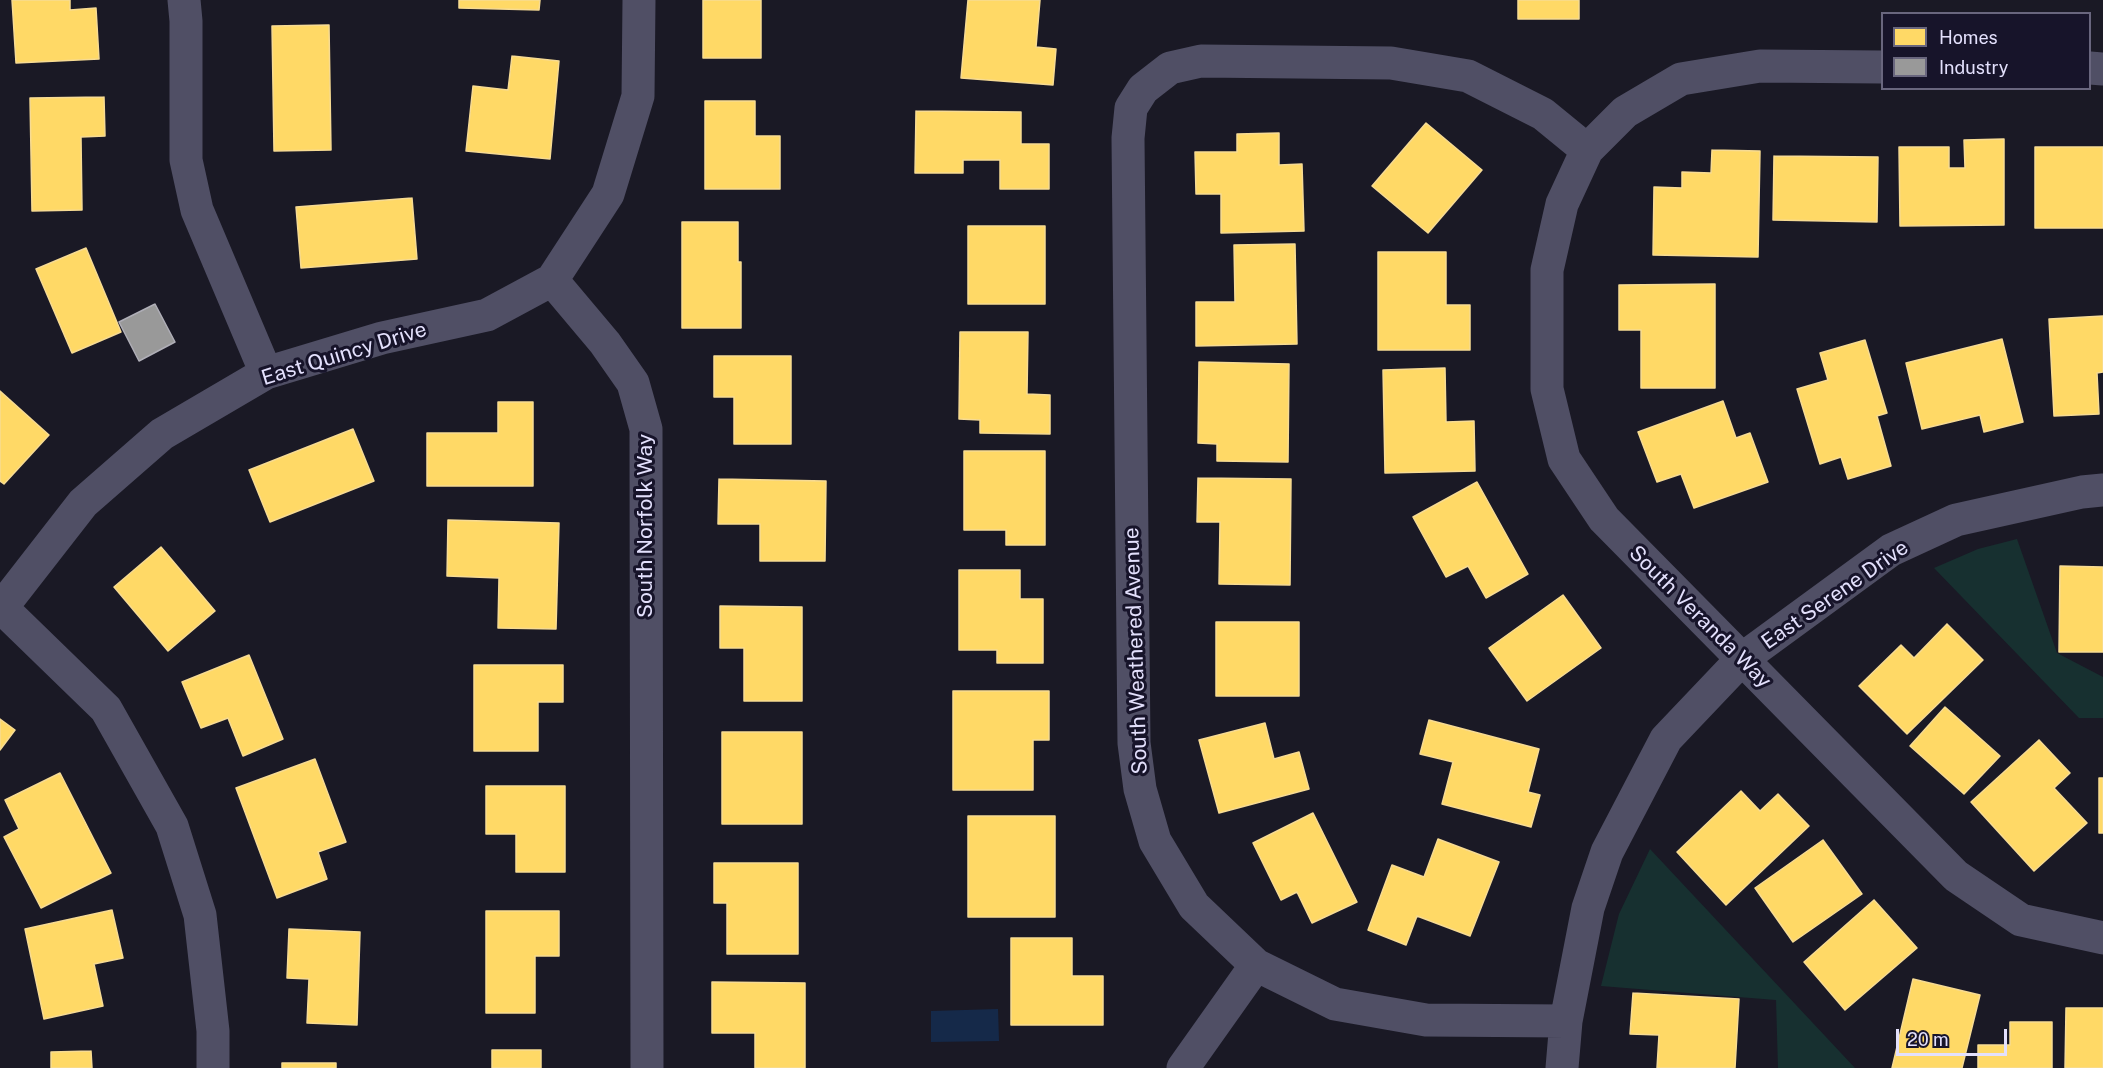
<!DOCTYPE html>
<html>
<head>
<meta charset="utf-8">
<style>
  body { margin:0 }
  #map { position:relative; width:2103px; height:1068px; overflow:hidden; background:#1a1925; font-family:"Public Sans",sans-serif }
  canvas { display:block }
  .legend { position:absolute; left:1881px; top:12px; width:210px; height:78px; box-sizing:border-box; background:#17142a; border:2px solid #69667e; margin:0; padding:8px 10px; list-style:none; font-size:18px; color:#e3e0fc }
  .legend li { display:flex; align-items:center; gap:12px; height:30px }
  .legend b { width:30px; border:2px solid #69667e }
  .scale { position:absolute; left:1896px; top:1029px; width:111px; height:27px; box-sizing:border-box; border:3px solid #e3e0fc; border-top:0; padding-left:8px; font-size:18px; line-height:21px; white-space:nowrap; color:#e3e0fc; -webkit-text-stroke:4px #17142a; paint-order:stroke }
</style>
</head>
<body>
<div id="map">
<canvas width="2103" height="1068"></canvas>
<ul class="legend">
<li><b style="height:16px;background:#ffd966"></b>Homes</li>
<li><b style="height:16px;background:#999"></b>Industry</li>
</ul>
<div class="scale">20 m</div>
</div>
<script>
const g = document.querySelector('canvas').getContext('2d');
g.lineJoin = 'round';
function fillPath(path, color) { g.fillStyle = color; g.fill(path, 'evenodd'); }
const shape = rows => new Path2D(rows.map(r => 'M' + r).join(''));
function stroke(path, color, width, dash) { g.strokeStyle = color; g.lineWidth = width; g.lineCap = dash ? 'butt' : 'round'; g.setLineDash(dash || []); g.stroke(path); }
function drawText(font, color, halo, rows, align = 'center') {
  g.font = font + ' "Public Sans",sans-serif'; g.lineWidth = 6; g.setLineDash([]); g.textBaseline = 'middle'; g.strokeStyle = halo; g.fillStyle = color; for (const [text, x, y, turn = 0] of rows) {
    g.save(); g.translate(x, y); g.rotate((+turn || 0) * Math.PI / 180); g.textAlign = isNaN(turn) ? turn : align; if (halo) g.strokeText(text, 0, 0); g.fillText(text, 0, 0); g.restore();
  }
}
fillPath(shape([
  [2017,539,2057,653,2103,677,2103,718,2079,718,1934,568,1978,549],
  [1650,849,1855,1068,1778,1068,1776,1000,1601,986,1619,914]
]), '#173030');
fillPath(shape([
  [998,1009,999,1041,931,1042,931,1011]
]), '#152949');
const homes = shape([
  [12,0,70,0,70,10,96,8,99,59,16,63,12,0],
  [459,0,540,0,539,10,459,8,459,0],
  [703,0,761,0,761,58,703,58,703,0],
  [968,0,1040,0,1036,47,1056,49,1053,85,961,78,968,0],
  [1518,0,1579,0,1579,19,1518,19,1518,0],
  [329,25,331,150,274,151,272,26,329,25],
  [512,56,559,61,550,159,466,151,473,86,508,90,512,56],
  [104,97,105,136,81,137,82,210,32,211,30,98,104,97],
  [705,101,755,101,755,136,780,136,780,189,705,189,705,101],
  [916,111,1021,112,1021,144,1049,144,1049,189,1000,189,1000,160,963,160,963,173,915,173,916,111],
  [1426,123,1482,170,1428,233,1372,186,1426,123],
  [1279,133,1279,165,1302,164,1304,231,1221,233,1221,194,1196,194,1195,152,1237,152,1237,134,1279,133],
  [2004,139,2004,225,1900,226,1899,147,1949,147,1949,168,1965,168,1964,140,2004,139],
  [2035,147,2103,147,2103,228,2035,228,2035,147],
  [1712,150,1760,151,1758,257,1653,255,1654,187,1682,188,1682,172,1711,173,1712,150],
  [1774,156,1878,157,1877,222,1773,220,1774,156],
  [412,198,417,259,301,268,296,207,412,198],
  [682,222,738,222,738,262,741,262,741,328,682,328,682,222],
  [968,226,1045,226,1045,304,968,304,968,226],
  [1295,244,1297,344,1196,346,1196,302,1235,302,1234,245,1295,244],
  [86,248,121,332,72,353,36,269,86,248],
  [1378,252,1446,252,1446,305,1470,305,1470,350,1378,350,1378,252],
  [1715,284,1715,388,1641,388,1641,330,1619,330,1619,285,1715,284],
  [2103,316,2103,372,2097,373,2099,414,2054,416,2049,319,2103,316],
  [960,332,1028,332,1027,394,1050,395,1050,434,980,433,980,420,959,419,960,332],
  [2002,339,2023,422,1984,432,1980,415,1922,429,1906,363,2002,339],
  [1865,340,1887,413,1877,416,1891,466,1848,479,1841,457,1820,464,1797,389,1828,380,1820,353,1865,340],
  [714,356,791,356,791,444,734,444,734,397,714,397,714,356],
  [1199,362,1289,364,1288,462,1217,461,1217,444,1198,443,1199,362],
  [1445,368,1446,422,1474,421,1475,471,1385,473,1383,370,1445,368],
  [0,391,49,435,4,484,0,481,0,391],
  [1723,401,1736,438,1750,433,1768,482,1694,508,1681,474,1657,482,1638,432,1723,401],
  [498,402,533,402,533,486,427,486,427,433,498,433,498,402],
  [353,429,374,481,270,522,249,470,353,429],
  [964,451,1045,451,1045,545,1006,545,1006,530,964,530,964,451],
  [1198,478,1291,479,1290,585,1219,584,1220,522,1197,522,1198,478],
  [719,479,826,481,825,561,760,561,760,524,718,524,719,479],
  [1477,482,1528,574,1486,598,1468,566,1446,577,1413,517,1477,482],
  [448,520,559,523,556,629,498,628,499,578,447,576,448,520],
  [161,547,215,611,168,651,114,587,161,547],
  [2060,566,2103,567,2103,652,2059,652,2060,566],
  [959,570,1020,570,1020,599,1043,599,1043,663,997,663,997,650,959,650,959,570],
  [1563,595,1601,648,1527,701,1489,648,1563,595],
  [720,606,802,607,802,701,744,701,744,648,720,648,720,606],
  [1216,622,1299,622,1299,696,1216,696,1216,622],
  [1947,624,1983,660,1907,734,1859,686,1901,645,1914,658,1947,624],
  [249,655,283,739,243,756,228,718,201,728,182,682,249,655],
  [474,665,563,665,563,702,538,702,538,751,474,751,474,665],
  [953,691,1049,691,1049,740,1033,740,1033,790,953,790,953,691],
  [1945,707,2000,756,1964,794,1910,746,1945,707],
  [0,719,15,730,0,750,0,719],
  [1429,720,1539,749,1528,792,1540,795,1531,827,1442,804,1453,762,1420,754,1429,720],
  [1265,723,1274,759,1299,752,1309,789,1219,813,1199,740,1265,723],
  [722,732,802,732,802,824,722,824,722,732],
  [2039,740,2070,773,2054,788,2087,823,2034,871,1971,802,2039,740],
  [315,759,346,842,318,852,327,879,277,898,236,788,315,759],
  [60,773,111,873,41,908,4,837,19,829,5,800,60,773],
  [2099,778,2103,778,2103,833,2099,833,2099,778],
  [486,786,565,786,565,872,516,872,516,834,486,834,486,786],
  [1741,791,1760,811,1778,794,1809,826,1726,905,1677,852,1741,791],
  [1313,813,1357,902,1312,923,1297,892,1281,900,1253,843,1313,813],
  [968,816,1055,816,1055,917,968,917,968,816],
  [1438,839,1499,862,1470,936,1417,916,1406,945,1368,930,1392,865,1424,877,1438,839],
  [1823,840,1862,894,1793,942,1755,888,1823,840],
  [714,863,798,863,798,954,727,954,727,903,714,903,714,863],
  [1874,900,1917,948,1845,1010,1804,962,1874,900],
  [112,910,123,958,94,964,103,1006,44,1019,25,929,112,910],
  [486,911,559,911,559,956,535,956,535,1013,486,1013,486,911],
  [289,929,360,932,357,1025,307,1023,309,979,287,978,289,929],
  [1011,938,1072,938,1072,976,1103,976,1103,1025,1011,1025,1011,938],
  [1913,979,1980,995,1962,1068,1892,1068,1913,979],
  [712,982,805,983,805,1068,755,1068,755,1033,712,1033,712,982],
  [1633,993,1739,999,1735,1068,1657,1068,1659,1035,1630,1034,1633,993],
  [2066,1008,2103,1008,2103,1068,2065,1068,2066,1008],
  [2010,1022,2052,1022,2052,1068,1978,1068,1978,1045,2010,1045,2010,1022],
  [492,1050,541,1050,541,1068,492,1068,492,1050],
  [91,1051,92,1068,51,1068,51,1052,91,1051],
  [282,1063,336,1063,336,1068,282,1068,282,1063]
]);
fillPath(homes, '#ffd966');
stroke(homes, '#f7db93', 1.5);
const industry = shape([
  [155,304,175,342,139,361,119,322,155,304]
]);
fillPath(industry, '#999');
stroke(industry, '#afaeb7', 1.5);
stroke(shape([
  [184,0,186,21,186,160,197,210,266,373],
  [639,0,638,96,608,194,552,280,605,343,633,383,646,429,647,1068],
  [2090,68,2103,69],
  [1587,150,1562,204,1547,270,1547,389,1564,459,1604,519,1956,876,2021,920,2103,938],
  [0,606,106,709,172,826,200,915,213,1031,213,1068],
  [2,607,83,503,162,434,266,373,382,338,487,315,552,280],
  [1566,1021,1426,1020,1335,1004,1256,965,1194,906,1155,841,1140,789,1134,743,1128,138,1131,108,1143,89,1170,68,1201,61,1391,63,1468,76,1543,114,1587,150,1625,112,1681,79,1760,66,1882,67],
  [1183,1068,1256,965],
  [1562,1068,1566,1021,1588,908,1607,852,1666,739,1742,659,1891,550,1956,520,2082,492,2103,490]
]), '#504f65', 33);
drawText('21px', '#e3e0fc', '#17142a', [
  ["East Quincy Drive",344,354,-17],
  ["South Norfolk Way",646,526,-90],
  ["East Serene Drive",1835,595,-35],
  ["South Veranda Way",1700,617,45],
  ["South Weathered Avenue",1136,651,-92]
]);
</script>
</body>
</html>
